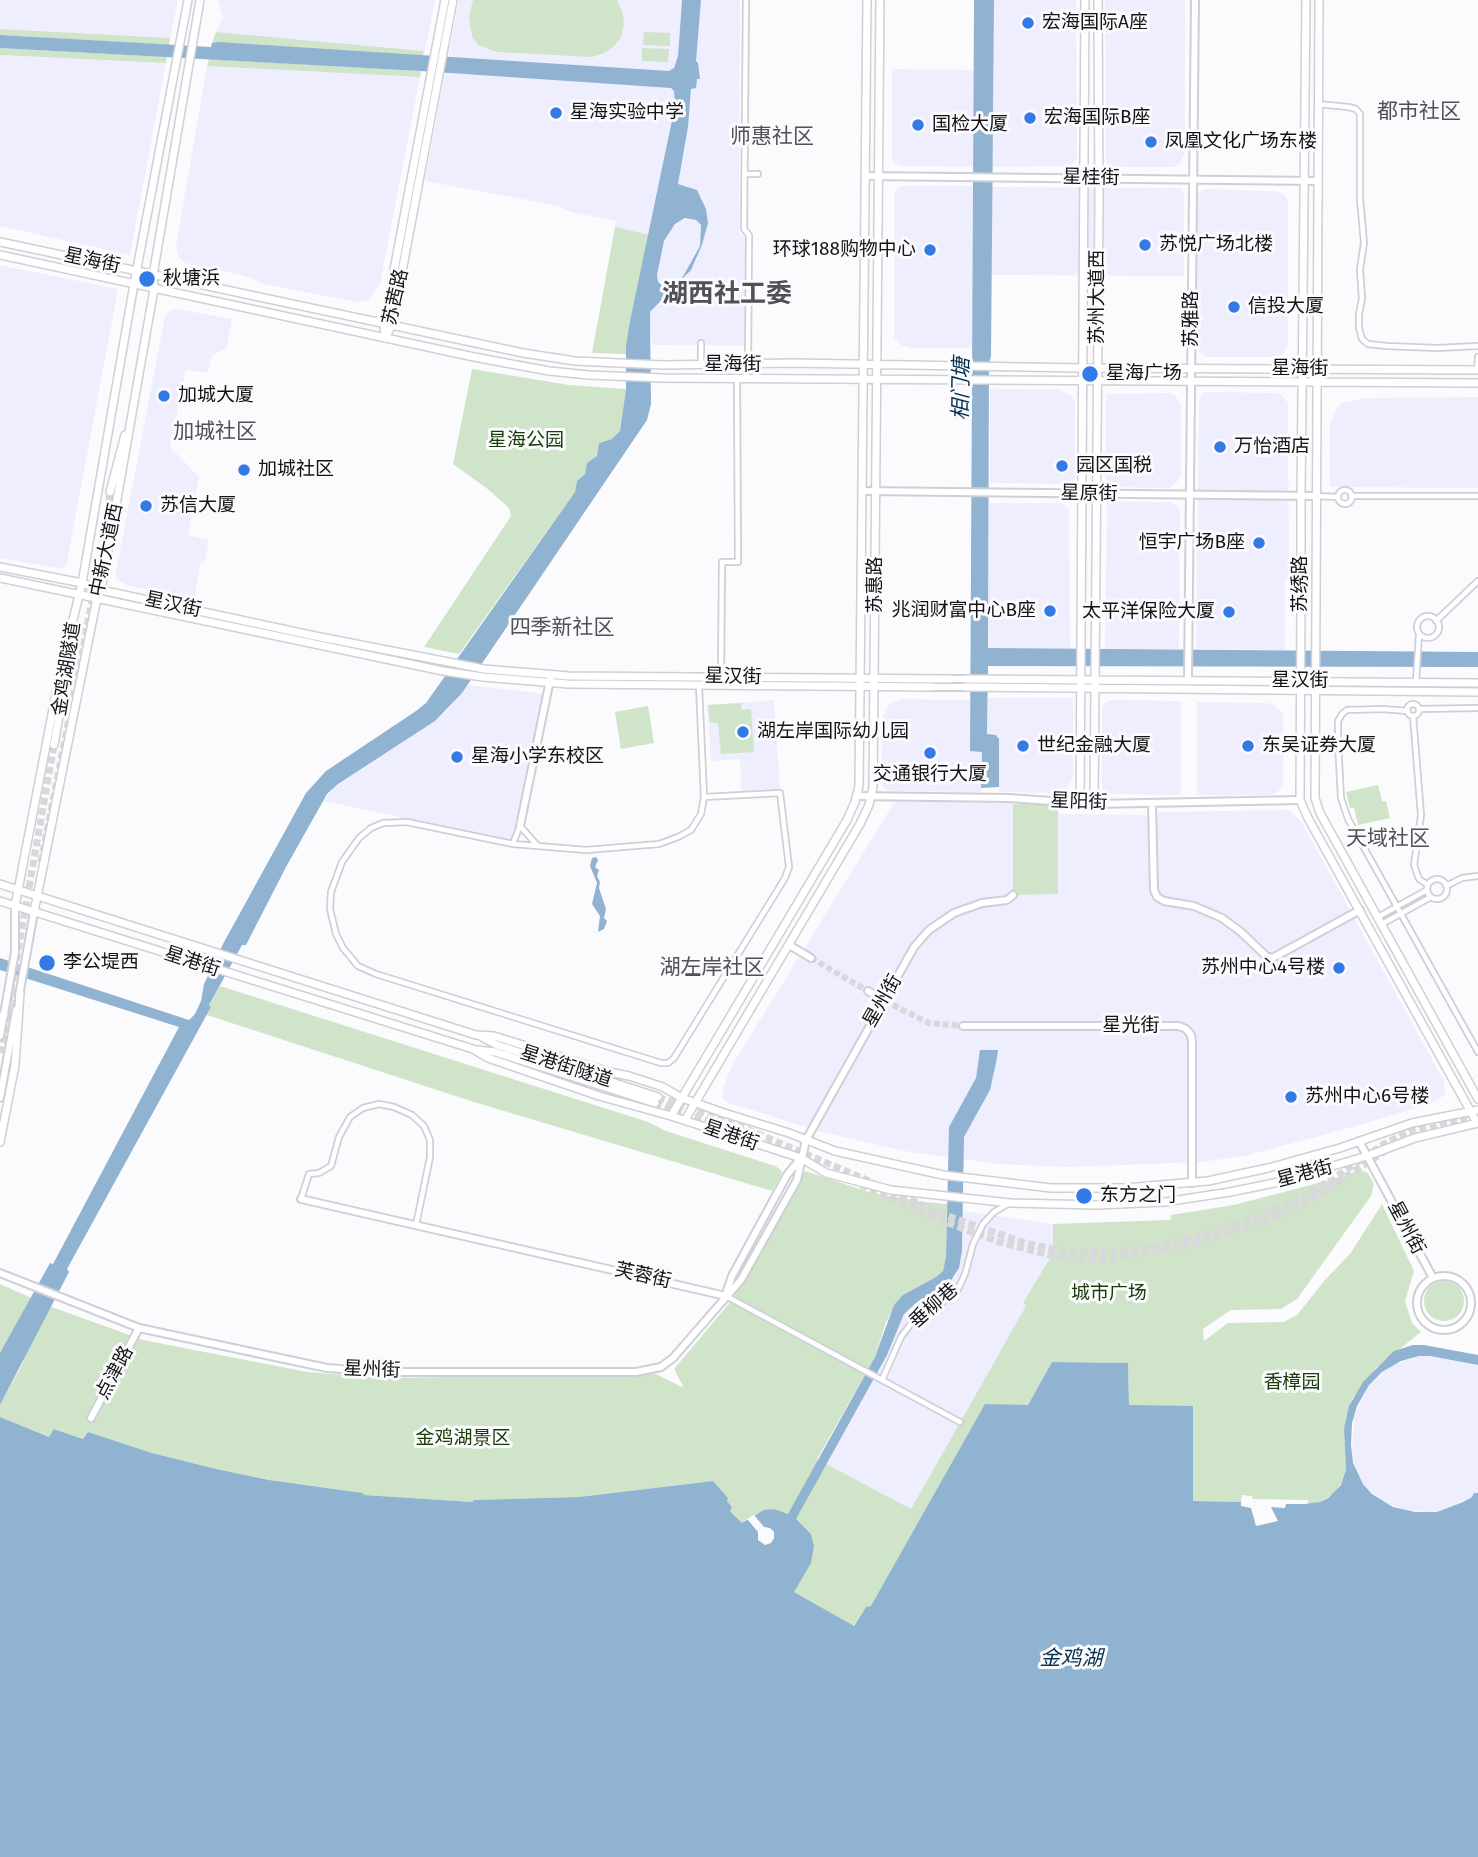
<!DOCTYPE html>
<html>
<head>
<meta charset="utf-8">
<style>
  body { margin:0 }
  canvas { display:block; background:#fbfbfe }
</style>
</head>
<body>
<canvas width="1478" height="1857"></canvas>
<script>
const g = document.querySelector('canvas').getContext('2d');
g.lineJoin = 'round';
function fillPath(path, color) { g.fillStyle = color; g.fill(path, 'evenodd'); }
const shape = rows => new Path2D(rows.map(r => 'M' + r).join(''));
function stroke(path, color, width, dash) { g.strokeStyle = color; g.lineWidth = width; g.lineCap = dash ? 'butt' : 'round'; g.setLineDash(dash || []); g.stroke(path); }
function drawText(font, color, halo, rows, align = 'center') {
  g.font = font + ' "Fira Sans","Noto Sans SC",sans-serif'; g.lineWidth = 6; g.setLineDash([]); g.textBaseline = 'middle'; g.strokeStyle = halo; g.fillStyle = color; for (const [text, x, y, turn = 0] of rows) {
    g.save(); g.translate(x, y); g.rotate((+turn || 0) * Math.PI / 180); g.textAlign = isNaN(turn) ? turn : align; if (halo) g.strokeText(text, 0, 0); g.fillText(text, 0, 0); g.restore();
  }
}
fillPath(shape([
  [0,0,178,0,170,38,0,29],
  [218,0,435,0,425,51,216,32,223,17],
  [459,0,682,0,674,119,650,235,615,227,616,221,571,212,559,206,425,181],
  [701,0,740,0,739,233,748,239,747,346,652,345,650,312,683,281,696,260,708,223,701,196,689,187,678,184,688,127],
  [994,0,1076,0,1077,158,1071,166,993,167],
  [1105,0,1185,0,1185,153,1180,163,1175,167,1114,167,1106,163],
  [0,55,166,63,130,255,0,226],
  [207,66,420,77,380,284,369,300,356,302,264,284,245,276,185,263,179,258,176,246],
  [892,69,974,70,973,167,902,166,894,163,892,160],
  [901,186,973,186,973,348,910,348,901,345,894,337,894,194,895,190],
  [992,187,1180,188,1184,195,1184,276,992,275],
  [1204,189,1276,191,1285,196,1288,202,1288,342,1284,354,1278,357,1207,357,1199,352,1197,344,1197,200,1198,194],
  [687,218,696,220,701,225,700,246,681,280,670,288,665,288,658,282,657,275,664,241,675,224],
  [0,265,118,289,69,551,67,564,62,569,0,558],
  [177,309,232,319,226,349,212,355,208,373,186,370,170,447,199,477,188,535,209,540,205,561,201,561,194,599,126,585,116,578,116,572,165,316,170,310],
  [990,389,1059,389,1072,396,1075,402,1075,484,990,483],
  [1207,392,1276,393,1281,394,1288,403,1289,574,1285,583,1285,650,1196,649,1199,401,1202,393],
  [1170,393,1175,395,1181,405,1181,474,1178,481,1169,488,1106,487,1106,394],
  [1478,397,1478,488,1330,487,1330,425,1337,408,1342,403,1364,398],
  [1107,501,1171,502,1178,507,1180,511,1179,649,1105,649],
  [989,503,1062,503,1069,509,1070,649,988,648],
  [467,685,547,694,516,841,323,801,338,784,435,721,446,711],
  [988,698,1073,698,1073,778,1065,791,1059,793,999,792,999,739,987,734],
  [900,699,970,700,970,751,982,752,981,792,891,791,885,789,881,785,883,717,888,705],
  [774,700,780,789,742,792,740,759,711,761,707,705],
  [1111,700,1181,701,1181,795,1109,794,1102,791,1102,710,1104,703],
  [1197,702,1264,703,1272,704,1280,710,1283,715,1283,784,1278,792,1271,795,1197,795],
  [1013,798,1013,804,1058,804,1059,814,1150,815,1159,812,1286,810,1292,812,1302,823,1444,1081,1445,1092,1443,1096,1433,1103,1353,1127,1244,1156,1202,1162,1069,1167,998,1164,904,1151,818,1131,726,1102,722,1097,723,1089,731,1067,894,803,899,800],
  [963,1211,1053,1224,1053,1253,1024,1303,1027,1305,911,1509,826,1464,887,1355,904,1314,917,1302,941,1291,957,1273,962,1255],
  [1419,1356,1430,1356,1478,1365,1478,1493,1447,1509,1437,1512,1406,1511,1381,1500,1363,1484,1355,1470,1352,1455,1354,1416,1369,1385,1391,1366]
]), '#efeefe');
fillPath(shape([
  [473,0,617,0,623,14,624,24,621,37,614,46,604,53,592,57,497,52,478,45,472,36,469,17],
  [0,29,170,38,169,45,165,45,0,35],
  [216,32,424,51,423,56,212,43],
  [644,32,670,33,670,46,643,45],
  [0,48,167,57,166,63,0,55],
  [642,48,669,49,668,62,642,61],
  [209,59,421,71,420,77,207,66],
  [615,227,650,235,629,326,626,354,592,353],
  [472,369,569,385,626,389,620,431,612,439,599,443,597,456,587,463,585,474,577,481,575,492,459,654,424,647,511,516,509,508,489,490,453,464],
  [741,703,742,710,751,709,754,752,721,754,718,723,710,723,708,705],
  [648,706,654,743,621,749,615,712],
  [1378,785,1382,801,1386,801,1390,818,1358,825,1354,808,1350,808,1346,792],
  [1013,804,1058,804,1058,894,1007,895,1013,888],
  [220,986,648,1122,666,1131,775,1166,781,1170,782,1173,772,1191,474,1102,207,1015,211,1007,209,1005],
  [1360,1170,1368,1173,1374,1184,1371,1196,1297,1299,1281,1309,1231,1310,1203,1329,1204,1341,1228,1323,1284,1322,1297,1315,1325,1280,1350,1254,1382,1204,1414,1271,1405,1301,1412,1323,1421,1332,1376,1368,1352,1399,1344,1429,1346,1470,1344,1480,1334,1493,1320,1502,1309,1504,1308,1500,1253,1499,1252,1496,1242,1495,1241,1502,1193,1501,1129,1405,1128,1363,1052,1362,1028,1405,871,1607,866,1607,853,1626,794,1592,814,1546,811,1534,788,1514,772,1509,754,1515,742,1523,730,1511,732,1507,727,1501,728,1499,713,1481,579,1497,474,1500,472,1502,364,1495,363,1493,269,1480,216,1469,152,1453,88,1432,83,1439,55,1429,49,1437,0,1417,0,1405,24,1361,2,1349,0,1353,0,1284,52,1307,143,1340,307,1372,385,1378,656,1374,684,1388,674,1369,732,1300,805,1171,872,1193,925,1202,947,1204,946,1257,943,1271,936,1277,905,1294,896,1303,886,1322,875,1357,817,1459,911,1509,1026,1306,1023,1303,1053,1253,1053,1224,1170,1220,1171,1215,1234,1205,1341,1177],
  '1424 1301a20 20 0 1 1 40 0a20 20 0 1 1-40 0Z'
]), '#cfe4c8');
fillPath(shape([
  [682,0,701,0,696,61,698,63,700,79,697,79,696,88,691,89,688,127,678,184,697,190,706,209,708,223,702,245,691,270,650,312,651,404,647,420,462,693,435,721,338,784,327,794,286,867,246,945,242,945,209,1005,211,1007,67,1269,69,1272,0,1405,0,1353,50,1263,53,1264,179,1027,0,970,0,958,189,1020,195,1014,201,1001,204,984,223,944,306,793,326,771,416,711,426,703,575,492,577,481,585,474,587,463,597,456,599,443,612,439,620,431,626,389,626,347,629,326,675,106,674,91,671,88,421,71,0,48,0,35,211,47,212,43,218,42,669,71,674,68,678,56],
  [685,218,696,220,701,225,700,246,681,280,670,288,665,288,658,282,657,275,664,241,675,224],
  [974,0,994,0,991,356,989,364,988,648,1478,652,1478,667,988,666,987,734,996,735,999,739,999,787,981,788,982,752,970,751],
  [596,857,598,860,595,867,599,870,597,876,600,882,599,888,606,909,604,918,607,921,604,929,598,932,600,916,592,904,597,883,590,866,592,858],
  [980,1050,998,1050,997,1058,990,1090,964,1137,962,1251,959,1268,946,1288,917,1302,904,1314,887,1355,796,1519,811,1534,814,1546,811,1563,794,1592,854,1626,866,1607,871,1606,985,1404,1028,1405,1052,1362,1128,1363,1129,1405,1193,1406,1193,1501,1241,1502,1241,1506,1251,1508,1256,1526,1278,1521,1271,1507,1285,1508,1286,1504,1304,1504,1320,1502,1328,1498,1341,1485,1346,1470,1344,1429,1349,1406,1363,1382,1394,1351,1413,1345,1424,1345,1478,1355,1478,1365,1430,1356,1419,1356,1401,1361,1382,1372,1369,1385,1357,1406,1352,1423,1351,1445,1353,1463,1363,1484,1372,1494,1393,1507,1415,1512,1437,1512,1463,1502,1472,1497,1474,1493,1478,1493,1478,1857,0,1857,0,1417,49,1437,54,1429,83,1439,88,1432,152,1453,216,1469,269,1480,363,1493,364,1495,472,1502,474,1500,579,1497,713,1481,728,1498,727,1501,732,1507,730,1511,742,1523,764,1510,774,1509,788,1514,875,1357,894,1305,903,1295,936,1277,943,1271,946,1257,949,1127,976,1078]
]), '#90b3d1');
fillPath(shape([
  [754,1515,764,1527,770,1528,774,1532,774,1538,771,1543,765,1545,758,1540,758,1532,747,1519]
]), '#fbfbfe');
stroke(shape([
  [811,958,868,991],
  [885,1001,929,1023,963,1026]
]), '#d8d8db', 6, [6, 3]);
stroke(shape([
  [41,862,100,560,110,492],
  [12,1017,18,987],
  [0,1053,54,745],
  [658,1097,723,1119,874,1183],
  [655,1103,721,1125,760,1142],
  [1411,1137,1446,1123,1478,1118],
  [861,1185,940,1220,999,1242,1054,1256,1099,1260,1183,1247,1269,1220,1303,1204,1385,1151],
  [891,1191,942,1214,1025,1243,1068,1252,1114,1252,1153,1247,1203,1235,1286,1206,1334,1178,1384,1144,1430,1122]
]), '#d8d8db', 7, [7, 3.5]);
const minor = shape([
  [746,0,744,229,749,235,748,365],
  [1318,104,1348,107,1356,109,1360,114,1360,199,1364,243,1360,269,1362,299,1359,314,1359,328,1362,339,1368,344,1387,346,1437,348,1478,346],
  [745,174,758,174],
  [701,365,701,343],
  [1477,370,1478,357],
  '1338 497a7 7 0 1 1 14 0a7 7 0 1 1-14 0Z',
  [1315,496,1338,497],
  [1351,496,1478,496],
  '1417 627a11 11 0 1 1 22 0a11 11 0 1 1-22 0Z',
  [1436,621,1478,581],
  [721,677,722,562,738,562,737,379],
  [1416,682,1419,634],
  [699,686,704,797,701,814,691,830,678,837,659,844,586,850,513,844,407,822,383,823,371,828,359,838,342,862,331,892,330,909,336,934,343,948,358,966,376,974,661,1063,668,1063,674,1058,785,878,789,867,780,793,704,797],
  '1407 710a6 6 0 1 1 12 0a6 6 0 1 1-12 0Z',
  [1419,709,1478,708],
  [1408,711,1383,709,1347,710,1342,714,1338,721,1338,743,1341,798,1348,819,1478,1052],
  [1413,716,1421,815,1414,865,1419,879,1428,885],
  [513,843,520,826,537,845],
  '1427 889a10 10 0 1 1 20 0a10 10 0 1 1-20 0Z',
  [1446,886,1462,878,1478,876],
  [1378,917,1427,890],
  [1382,924,1431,897],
  [301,1199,309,1174,319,1173,331,1166,339,1137,350,1117,363,1108,379,1104,394,1107,412,1115,424,1126,430,1140,430,1157,416,1225],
  [726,1296,960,1422],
  [882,1380,901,1337,913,1321,951,1297,958,1289,965,1274,973,1244,983,1224,994,1212,1006,1205]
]);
const tertiary = shape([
  [865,176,1317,181],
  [863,491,1315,496],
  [950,679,965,679],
  [1188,680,1195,0],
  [933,687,964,687],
  [857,796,1009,798,1094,804,1300,800],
  [1152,803,1154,890,1157,897,1164,901,1194,906,1222,918,1241,932,1266,956,1272,958,1278,955,1360,910],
  [520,826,551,675],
  [789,945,811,958],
  [868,991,885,1001],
  [19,996,34,912],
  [963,1026,1179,1026,1186,1029,1191,1035,1192,1042,1192,1183],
  [0,1036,15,952,15,906],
  [0,1098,16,1010],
  [1359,1141,1433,1278],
  [301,1199,726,1296],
  [0,1273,139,1328,327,1368,380,1372,636,1372,661,1367,673,1358,741,1280,797,1180,806,1140,914,947,929,930,954,913,982,903,1007,900,1013,895],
  '1417 1303a27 27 0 1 1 54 0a27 27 0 1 1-54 0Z',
  [726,1294,732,1276,787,1175,800,1159],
  [91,1418,139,1328]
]);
const secondary = shape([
  [385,337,384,323,445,0],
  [385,338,392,325,453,0],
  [0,567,82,583,101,590,315,636,484,669,569,676,950,679],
  [0,578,443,671,483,677,568,684,933,687],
  [1301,596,1301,496],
  [965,679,1478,683],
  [964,687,1478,692],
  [1080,803,1085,0],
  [1094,804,1099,201,1098,0]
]);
const primary = shape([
  [1319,0,1315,798,1320,813,1478,1099],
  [0,242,523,353,575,361,663,365,793,363,1082,368,1478,370],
  [0,255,474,357,549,371,589,375,663,378,1478,383],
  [110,492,125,435],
  [1301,496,1306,0],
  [1301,596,1300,800,1308,818,1477,1123],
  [54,745,73,636],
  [0,884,476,1035,494,1036,609,1072,629,1076,663,1087,682,1098,721,1112,789,1133,835,1151,943,1175,1051,1188,1125,1188,1208,1181,1268,1168,1340,1148,1412,1123,1478,1110],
  [0,901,473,1049,488,1058,599,1096,671,1116,801,1158,826,1173,891,1190,1010,1203,1097,1205,1165,1202,1230,1192,1274,1183,1367,1156,1415,1138,1478,1123],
  [15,906,60,673,82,583,134,284,188,0],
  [34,912,97,598,101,590,154,289,153,275,200,0],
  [0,1024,4,1014],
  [480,1036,497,1045,658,1097],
  [477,1050,495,1052,655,1103],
  [671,1116,847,820,855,802,859,786,867,0],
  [685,1120,860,824,869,805,873,787,880,0],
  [0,1142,15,1065,20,993]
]);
stroke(minor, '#cfcfd7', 8);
stroke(tertiary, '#cfcfd7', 10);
stroke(secondary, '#cfcfd7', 10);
stroke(primary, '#cfcfd7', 10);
stroke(minor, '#fff', 4.5);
stroke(tertiary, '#fff', 6);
stroke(secondary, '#fff', 7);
stroke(primary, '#fff', 7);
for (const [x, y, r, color] of [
  [1028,23,7,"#347ae7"],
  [556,113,7,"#347ae7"],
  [1030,118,7,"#347ae7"],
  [918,125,7,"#347ae7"],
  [1151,142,7,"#347ae7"],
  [1145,245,7,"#347ae7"],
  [930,250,7,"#347ae7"],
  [147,279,9,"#347ae7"],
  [1234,307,7,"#347ae7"],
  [1090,374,9,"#347ae7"],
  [164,396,7,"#347ae7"],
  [1220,447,7,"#347ae7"],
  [1062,466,7,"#347ae7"],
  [244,470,7,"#347ae7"],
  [146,506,7,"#347ae7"],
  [1259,543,7,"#347ae7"],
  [1050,611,7,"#347ae7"],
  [1229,612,7,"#347ae7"],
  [743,732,7,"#347ae7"],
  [1023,746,7,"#347ae7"],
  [1248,746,7,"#347ae7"],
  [930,753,7,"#347ae7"],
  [457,757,7,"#347ae7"],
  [47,963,9,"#347ae7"],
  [1339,968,7,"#347ae7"],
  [1291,1097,7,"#347ae7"],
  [1084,1196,9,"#347ae7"]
]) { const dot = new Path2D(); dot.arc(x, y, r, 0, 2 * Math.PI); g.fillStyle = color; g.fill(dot); stroke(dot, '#fbfbfe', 2.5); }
drawText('19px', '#141417', '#fbfbfe', [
  ["宏海国际A座",1042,23],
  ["星海实验中学",570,113],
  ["宏海国际B座",1044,118],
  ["国检大厦",932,125],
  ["凤凰文化广场东楼",1165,142],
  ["苏悦广场北楼",1159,245],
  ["环球188购物中心",916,250,"right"],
  ["秋塘浜",163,279],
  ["信投大厦",1248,307],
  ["星海广场",1106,374],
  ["加城大厦",178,396],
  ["万怡酒店",1234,447],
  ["园区国税",1076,466],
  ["加城社区",258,470],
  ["苏信大厦",160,506],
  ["恒宇广场B座",1245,543,"right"],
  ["兆润财富中心B座",1036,611,"right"],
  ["太平洋保险大厦",1215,612,"right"],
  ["湖左岸国际幼儿园",757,732],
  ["世纪金融大厦",1037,746],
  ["东吴证券大厦",1262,746],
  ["星海小学东校区",471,757],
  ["交通银行大厦",930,775,"center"],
  ["李公堤西",63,963],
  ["苏州中心4号楼",1325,968,"right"],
  ["苏州中心6号楼",1305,1097],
  ["东方之门",1100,1196]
], 'left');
drawText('19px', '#141417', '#fbfbfe', [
  ["星桂街",1091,178,1],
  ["星海街",92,261,12],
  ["苏茜路",396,297,-77],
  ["苏州大道西",1098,297,-90],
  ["苏雅路",1192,319,-90],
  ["星海街",733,365],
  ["星海街",1300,369],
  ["星原街",1089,494,1],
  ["中新大道西",107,550,-78],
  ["苏绣路",1301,584,-90],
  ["苏惠路",876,585,-90],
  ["星汉街",173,605,12],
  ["金鸡湖隧道",67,669,-81],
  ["星汉街",733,677,1],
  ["星汉街",1300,681],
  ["星阳街",1079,802,2],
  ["星港街",192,962,18],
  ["星州街",883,1001,-60],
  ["星光街",1131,1026],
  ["星港街隧道",566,1067,18],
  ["星港街",731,1136,19],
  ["星港街",1305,1174,-15],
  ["星州街",1406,1228,62],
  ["芙蓉街",643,1276,13],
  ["垂柳巷",934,1306,-41],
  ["星州街",372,1370,2],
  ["点津路",115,1373,-62]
]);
drawText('19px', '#193b07', '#fbfbfe', [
  ["星海公园",526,441],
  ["城市广场",1109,1294],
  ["香樟园",1292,1383],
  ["金鸡湖景区",463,1439]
]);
drawText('21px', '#505057', '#fbfbfe', [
  ["都市社区",1419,112],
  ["师惠社区",772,137],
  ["加城社区",215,432],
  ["四季新社区",562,628],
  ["天域社区",1388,839],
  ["湖左岸社区",712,968]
]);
drawText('italic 21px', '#05304e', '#fbfbfe', [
  ["相门塘",962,389,-89],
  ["金鸡湖",1071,1659]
]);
drawText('bold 26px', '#505057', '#fbfbfe', [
  ["湖西社工委",727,295]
]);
</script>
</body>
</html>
